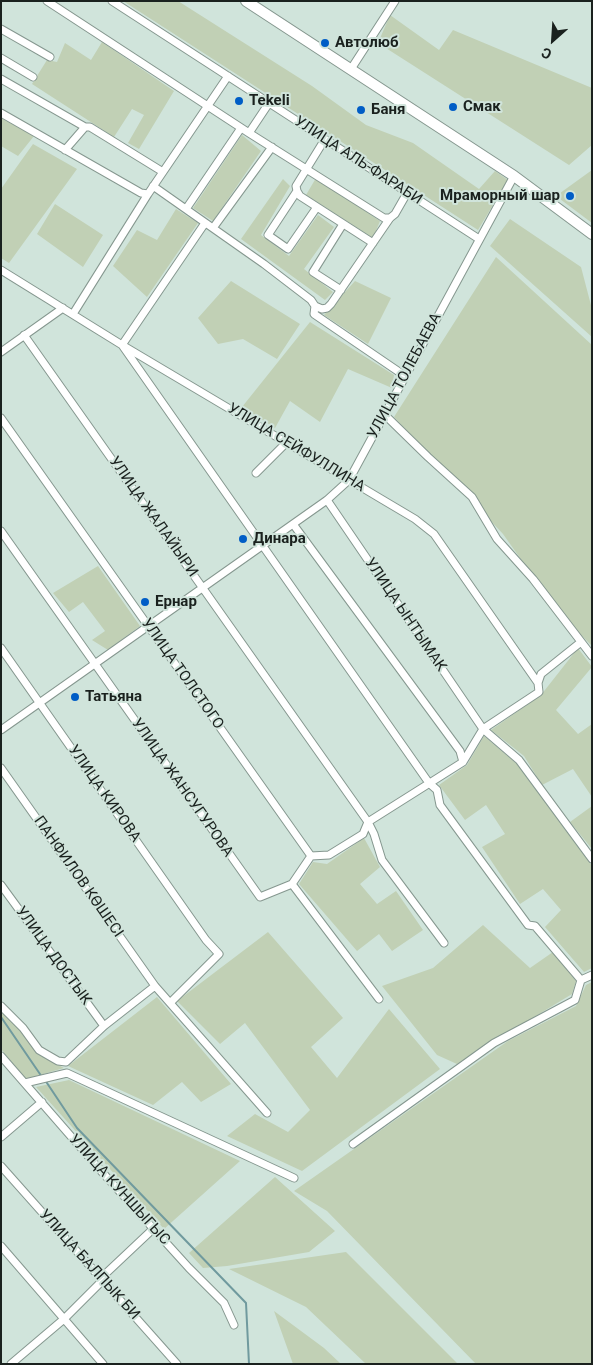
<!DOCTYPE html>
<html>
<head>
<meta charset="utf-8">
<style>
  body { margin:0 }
  #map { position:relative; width:593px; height:1365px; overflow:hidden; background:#d0e4db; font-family:Roboto,sans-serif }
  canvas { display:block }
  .frame { position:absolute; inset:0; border:2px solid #1a211e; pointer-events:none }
  .north { position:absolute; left:528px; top:15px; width:50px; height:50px; -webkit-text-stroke:4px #d0e4db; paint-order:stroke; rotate:206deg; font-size:14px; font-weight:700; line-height:20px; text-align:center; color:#1a211e }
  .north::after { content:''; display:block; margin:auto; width:18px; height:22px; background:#1a211e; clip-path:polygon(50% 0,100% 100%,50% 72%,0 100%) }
</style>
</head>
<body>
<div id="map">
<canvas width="593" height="1365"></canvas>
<div class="frame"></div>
<div class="north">С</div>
</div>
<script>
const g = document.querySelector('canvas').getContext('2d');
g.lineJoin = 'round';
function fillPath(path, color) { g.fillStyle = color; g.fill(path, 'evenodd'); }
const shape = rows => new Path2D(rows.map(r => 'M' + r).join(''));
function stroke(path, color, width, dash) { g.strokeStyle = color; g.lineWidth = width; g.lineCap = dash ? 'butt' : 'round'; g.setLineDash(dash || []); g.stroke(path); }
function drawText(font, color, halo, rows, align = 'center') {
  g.font = font + ' Roboto,sans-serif'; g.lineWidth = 4; g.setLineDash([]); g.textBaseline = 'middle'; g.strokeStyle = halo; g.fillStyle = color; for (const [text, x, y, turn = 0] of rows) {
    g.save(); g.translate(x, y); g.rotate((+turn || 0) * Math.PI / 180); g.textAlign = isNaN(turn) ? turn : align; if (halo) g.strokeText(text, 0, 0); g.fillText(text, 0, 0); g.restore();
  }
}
fillPath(shape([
  [123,1,178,1,312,86,366,125,413,143,479,189,495,171,508,180,478,230],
  [390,15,439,50,453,30,592,88,592,145,569,165,378,43],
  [102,42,174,91,139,149,128,143,144,115,132,109,114,137,32,84,47,60,57,62,65,43,91,60],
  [1,118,34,136,18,156,1,146],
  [242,135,261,151,213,221,193,208],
  [33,144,77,169,9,263,1,258,1,189],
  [592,170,592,223,556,196],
  [316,178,380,221,373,238,306,195],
  [283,179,290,186,261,235,289,256,318,215,334,227,304,269,333,292,325,300,241,239],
  [55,204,103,235,83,267,37,234],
  [176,209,198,223,147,297,113,266,137,230,157,240],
  [510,219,581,267,592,309,592,337,490,246],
  [496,257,592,345,592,646,559,613,503,534,394,417],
  [231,281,300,324,277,359,243,339,218,344,198,318],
  [355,281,391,298,368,344,324,315],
  [310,322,394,375,392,388,348,369,320,422,290,401,275,428,242,407],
  [98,566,140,626,108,650,92,640,105,631,83,602,69,612,53,593],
  [578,648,592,667,556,710,578,734,592,724,592,797,573,769,542,785,524,756,491,730,541,695],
  [484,736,517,764,592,866,592,968,584,972,545,927,561,910,543,889,520,904,482,847,505,834,486,805,465,820,439,785,467,765],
  [592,806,592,849,570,822],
  [364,838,380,867,360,884,377,904,396,891,423,930,392,951,379,934,357,951,299,884,313,862,327,864],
  [483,925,530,968,553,952,576,981,572,994,457,1064,437,1055,382,986,433,968],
  [268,932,343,1018,311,1047,337,1078,389,1009,440,1069,302,1171,227,1136,255,1114,288,1132,310,1110,245,1023,220,1044,177,1001],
  [592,982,592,1364,476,1364,327,1211,294,1191,508,1041,576,1006,586,985],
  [157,997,231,1084,201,1102,182,1082,153,1105,68,1066],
  [1,1011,22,1032,39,1054,64,1068,26,1079,1,1049],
  [69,1080,240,1161,164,1229,36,1087],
  [275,1177,335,1231,309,1252,227,1266,203,1268,189,1253],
  [346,1252,458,1364,366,1364,306,1307,229,1269],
  [274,1311,324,1348,341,1364,293,1364]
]), '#c1d0b5');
stroke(shape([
  [1,1017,42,1077],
  [45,1080,77,1128,246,1303,249,1364]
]), '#709a9e', 2);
const minor = shape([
  [47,1,249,133,384,218,390,218],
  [112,1,479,239],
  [1,29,50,57],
  [1,58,33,77],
  [351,69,395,1],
  [1,79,85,127],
  [1,113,141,193,148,194,228,76],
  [249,133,269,103],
  [325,139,296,186,297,191,300,196,373,243],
  [65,150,85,127,90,127,163,172],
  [153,186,264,264,311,300,315,306,314,314,405,376],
  [297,191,268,235,288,249,317,207],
  [186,209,241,128],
  [205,223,122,345,429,783,437,790,440,805,528,925,535,926,581,980,592,975],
  [213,228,272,147],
  [1,270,122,345,415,519,434,534,538,683],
  [341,290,313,272,343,224],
  [315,306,322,309,327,308,331,304,390,218,395,214,407,193],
  [73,314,148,194],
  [24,335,368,822,374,834,382,860,444,943],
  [1,352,63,308],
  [385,415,428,457,472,497,497,539,533,579,592,656],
  [1,418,311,856],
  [256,473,286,443],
  [327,500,483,729,519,760,592,859],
  [293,524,460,751,463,762],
  [1,531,260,897,292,884,311,856,329,855,363,834,368,822,463,762,483,729,539,692,538,683,541,674,581,642],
  [1,648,206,940,219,954,170,1003],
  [1,730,327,500,349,480,514,176],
  [1,768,155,986,267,1113],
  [292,884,379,999],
  [1,885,104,1026],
  [1,1006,23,1028,39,1050,58,1061,66,1062,104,1026,155,986],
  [1,1056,102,1172,189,1268,224,1303,234,1325],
  [25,1083,67,1073,294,1178],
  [1,1137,42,1102],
  [353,1144,494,1043,575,1000,581,980],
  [1,1166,177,1364],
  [1,1246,103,1364],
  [101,1278,153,1229],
  [11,1364,64,1319,103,1280]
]);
const secondary = shape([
  [246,1,514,176,592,234]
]);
stroke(minor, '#85978f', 9);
stroke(secondary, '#85978f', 12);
stroke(minor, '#fff', 7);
stroke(secondary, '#fff', 10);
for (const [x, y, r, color] of [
  [325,43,5,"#005dc6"],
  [239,101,5,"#005dc6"],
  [453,107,5,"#005dc6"],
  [361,110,5,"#005dc6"],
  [570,196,5,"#005dc6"],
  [243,539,5,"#005dc6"],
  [145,602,5,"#005dc6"],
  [75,697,5,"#005dc6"]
]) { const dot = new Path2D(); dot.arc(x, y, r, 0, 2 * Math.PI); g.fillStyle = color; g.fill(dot); stroke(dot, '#d0e4db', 2); }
drawText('bold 15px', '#1a211e', '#d0e4db', [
  ["Автолюб",335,43],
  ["Tekeli",249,101],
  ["Смак",463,107],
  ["Баня",371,110],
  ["Мраморный шар",560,196,"right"],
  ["Динара",253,539],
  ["Ернар",155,602],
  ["Татьяна",85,697]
], 'left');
drawText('15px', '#1a211e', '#d0e4db', [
  ["УЛИЦА АЛЬ-ФАРАБИ",358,161,33],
  ["УЛИЦА ТОЛЕБАЕВА",405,376,-62],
  ["УЛИЦА СЕЙФУЛЛИНА",296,448,31],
  ["УЛИЦА ЖАЛАЙЫРИ",153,517,55],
  ["УЛИЦА ЫНТЫМАК",405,615,56],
  ["УЛИЦА ТОЛСТОГО",182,674,55],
  ["УЛИЦА ЖАНСУГУРОВА",182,788,55],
  ["УЛИЦА КИРОВА",104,794,55],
  ["ПАНФИЛОВ КӨШЕСІ",78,877,55],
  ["УЛИЦА ДОСТЫК",53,956,54],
  ["УЛИЦА КУНШЫГЫС",119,1190,48],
  ["УЛИЦА БАЛПЫК БИ",89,1265,48]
]);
</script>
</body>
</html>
